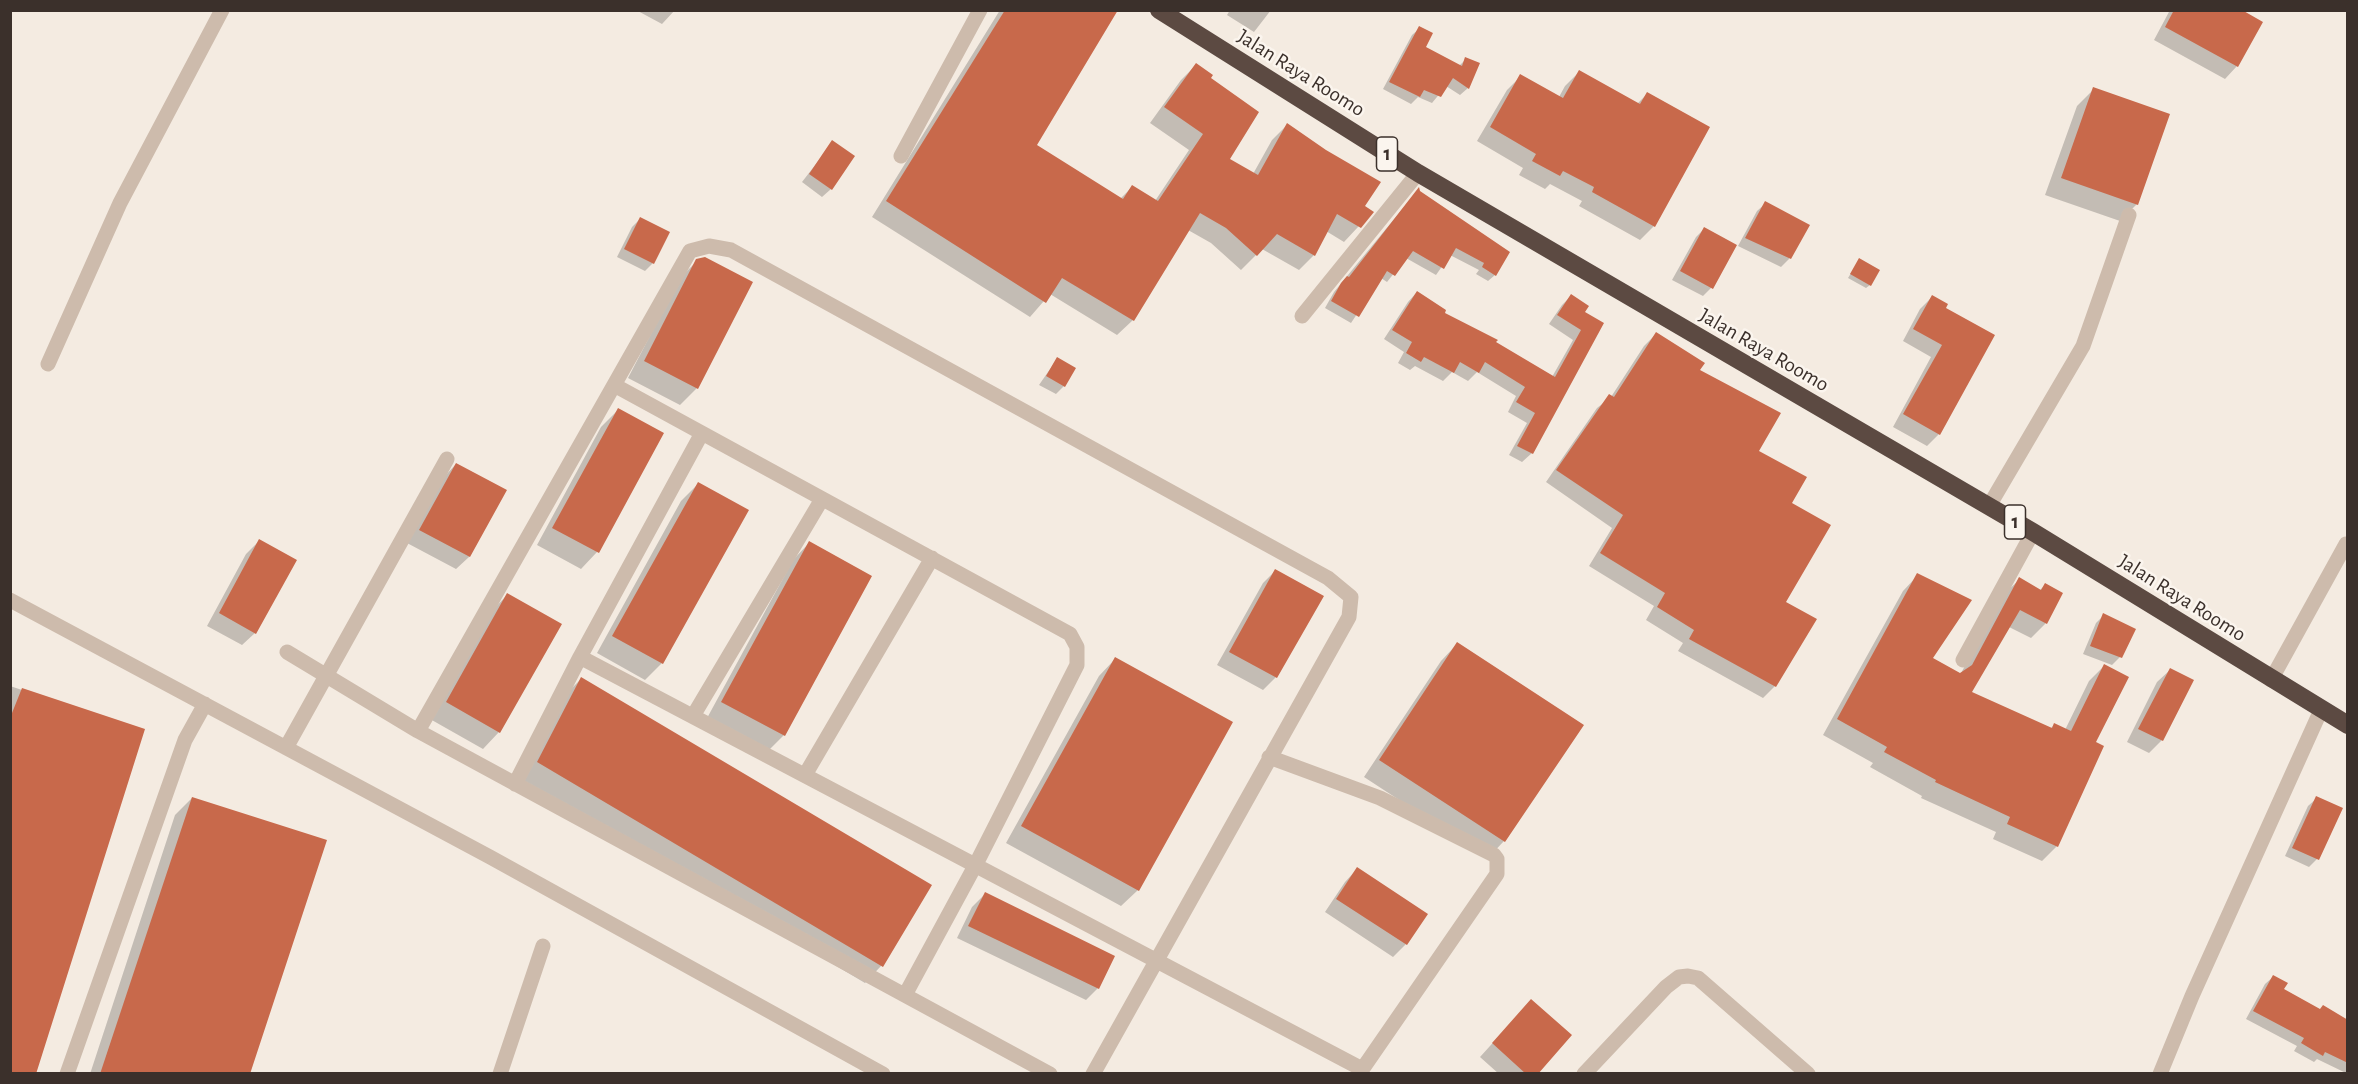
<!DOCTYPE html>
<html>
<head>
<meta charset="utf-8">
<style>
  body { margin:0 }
  #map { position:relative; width:2358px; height:1084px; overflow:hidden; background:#f4ebe1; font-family:"Alegreya Sans",sans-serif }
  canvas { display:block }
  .frame { position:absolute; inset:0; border:12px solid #3b302b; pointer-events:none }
</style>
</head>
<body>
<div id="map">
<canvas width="2358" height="1084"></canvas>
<div class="frame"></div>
</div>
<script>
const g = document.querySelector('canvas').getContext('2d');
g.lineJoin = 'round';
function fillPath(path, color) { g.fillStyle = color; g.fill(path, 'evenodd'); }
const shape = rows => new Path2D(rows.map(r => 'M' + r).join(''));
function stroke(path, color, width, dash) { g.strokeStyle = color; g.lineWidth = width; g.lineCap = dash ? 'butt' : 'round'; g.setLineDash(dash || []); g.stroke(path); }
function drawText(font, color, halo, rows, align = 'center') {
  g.font = font + ' "Alegreya Sans",sans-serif'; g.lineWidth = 5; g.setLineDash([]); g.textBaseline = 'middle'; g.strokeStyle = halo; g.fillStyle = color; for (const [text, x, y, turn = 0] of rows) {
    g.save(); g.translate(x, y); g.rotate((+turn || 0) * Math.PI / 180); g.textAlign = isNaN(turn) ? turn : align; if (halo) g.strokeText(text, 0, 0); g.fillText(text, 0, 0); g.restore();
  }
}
fillPath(shape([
  [636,10,675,10,662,24],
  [1000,10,1109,10,1035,145,1120,199,1132,187,1155,201,1189,150,1150,123,1181,80,1196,65,1209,79,1228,159,1253,174,1272,140,1287,125,1362,206,1372,212,1344,242,1326,231,1314,255,1299,270,1262,249,1241,270,1211,243,1188,230,1133,320,1117,335,1050,294,1030,317,872,217],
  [1230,10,1271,10,1254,32,1227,15],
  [2170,10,2238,10,2237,66,2225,79,2154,40],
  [1420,28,1424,47,1459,66,1466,59,1468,88,1460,95,1446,86,1432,103,1418,97,1411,104,1383,89,1412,35],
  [1579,72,1637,104,1647,94,1654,226,1640,240,1579,206,1582,201,1550,184,1545,189,1519,175,1523,168,1477,141,1507,90,1521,76,1559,97,1565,86],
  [2094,89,2137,204,2120,221,2045,195,2077,106],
  [833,142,831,189,822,197,802,182],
  [1418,190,1495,275,1488,281,1476,274,1479,270,1450,255,1436,275,1406,258,1387,282,1381,278,1351,323,1325,308,1334,292],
  [1766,203,1808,226,1789,259,1781,267,1738,246,1757,211],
  [640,219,653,263,645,271,617,257,632,227],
  [1704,229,1735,246,1711,288,1703,296,1672,280,1696,237],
  [1859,260,1870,285,1866,288,1848,278],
  [697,261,697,388,680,405,628,378,680,278],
  [1417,292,1443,313,1552,377,1573,340,1549,324,1562,305,1571,296,1583,313,1602,324,1532,453,1522,462,1509,455,1527,423,1508,412,1516,396,1477,372,1468,381,1452,372,1443,381,1415,366,1410,370,1398,363,1404,352,1384,339,1408,302],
  [1932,297,1946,304,1939,434,1927,446,1893,427,1931,357,1903,341,1920,309],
  [1656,334,1698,370,1757,452,1790,504,1784,603,1815,620,1775,686,1763,698,1678,651,1683,643,1646,620,1654,606,1589,566,1612,528,1546,482,1597,408,1611,397,1644,346],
  [1057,359,1064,386,1056,394,1039,385],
  [618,410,597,552,581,569,537,545,601,427],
  [456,464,505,491,469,557,456,569,407,543,444,477],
  [698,484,662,663,645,680,597,653,681,501],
  [259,541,255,633,242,645,207,626,246,554],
  [809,543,870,576,784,735,767,752,706,720,793,560],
  [1275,571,1322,596,1276,677,1263,690,1217,665,1263,583],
  [1918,575,1931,659,1960,675,2004,594,2020,579,2039,591,2045,585,2046,623,2031,638,2009,627,1970,693,2050,729,2054,725,2065,730,2089,681,2104,666,2094,743,2057,846,2042,861,1993,839,1996,832,1921,798,1922,796,1870,767,1873,763,1823,735,1903,591],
  [507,595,499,732,483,749,430,719,491,612],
  [2104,615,2120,657,2112,665,2083,654,2096,623],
  [1457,644,1504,841,1488,858,1364,777,1441,661],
  [1115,659,1138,890,1121,906,1006,843,1099,676],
  [2170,670,2162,740,2149,753,2127,742,2157,682],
  [581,679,930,886,881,966,865,983,521,779,564,696],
  [10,686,143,730,10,1074],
  [192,798,248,1074,90,1074,175,815],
  [2317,798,2317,859,2309,867,2285,856,2308,806],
  [1357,869,1406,944,1393,957,1325,912,1345,882],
  [985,894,1098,988,1086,1000,957,938,972,907],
  [2273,977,2282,989,2320,1011,2348,1020,2348,1074,2317,1059,2314,1062,2294,1051,2297,1046,2246,1019,2265,984],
  [1519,1014,1536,1074,1499,1074,1480,1057]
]), '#0003');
fillPath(shape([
  [1005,10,1118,10,1037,145,1123,199,1132,185,1158,201,1203,134,1164,107,1196,63,1213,75,1211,78,1259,112,1230,159,1258,175,1287,123,1326,150,1381,182,1365,206,1374,212,1361,228,1337,214,1315,256,1277,234,1257,256,1226,228,1200,213,1134,321,1062,278,1046,303,886,201],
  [2174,10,2242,10,2263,22,2238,67,2165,27],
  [1419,26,1433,33,1426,47,1462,66,1465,57,1480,63,1469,89,1453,78,1441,97,1424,90,1420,97,1389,82],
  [1579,70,1640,104,1647,92,1710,127,1655,227,1592,192,1594,187,1563,171,1560,176,1532,161,1536,154,1490,127,1520,74,1563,98],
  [2093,87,2170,114,2138,205,2061,178],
  [832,140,855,156,832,190,809,174],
  [1419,187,1420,191,1510,252,1496,276,1482,267,1484,263,1456,248,1444,269,1413,251,1395,276,1387,271,1359,317,1331,301,1341,283,1347,276,1349,277],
  [1765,201,1810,225,1791,259,1745,238],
  [640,217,670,232,654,264,624,249],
  [1704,227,1737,245,1713,289,1680,271],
  [705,257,753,282,698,389,644,361,696,259],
  [1859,258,1880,270,1871,286,1850,274],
  [1417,291,1446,310,1445,313,1498,340,1496,342,1555,377,1581,330,1557,315,1571,294,1589,306,1585,312,1604,323,1533,454,1517,446,1535,413,1516,402,1525,387,1485,362,1479,373,1460,362,1454,373,1424,357,1421,362,1406,353,1412,342,1392,330],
  [1932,295,1948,304,1946,308,1995,335,1940,435,1903,414,1942,345,1913,329],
  [1656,332,1705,363,1700,370,1781,413,1759,451,1807,477,1792,503,1831,525,1786,602,1817,619,1776,687,1689,639,1694,630,1657,607,1665,593,1600,553,1623,515,1556,470,1609,394,1614,397],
  [1057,357,1076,368,1065,387,1046,376],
  [618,408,664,433,599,553,552,528],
  [456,463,507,490,470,557,419,530],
  [698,482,749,510,663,664,612,636],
  [259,539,297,560,256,634,219,613],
  [809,541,872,576,785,736,721,702],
  [1275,569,1324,596,1277,678,1229,652],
  [1917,573,1972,600,1933,658,1960,673,1972,665,2019,577,2041,590,2045,583,2063,593,2047,624,2020,610,1972,692,2052,728,2054,723,2071,731,2104,664,2129,677,2096,742,2104,746,2058,847,2007,824,2010,817,1935,782,1936,780,1884,752,1887,747,1837,719],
  [507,593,562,624,500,733,446,702],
  [2103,613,2136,629,2122,658,2090,646],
  [1457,642,1584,725,1505,842,1379,760],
  [1115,657,1233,722,1139,891,1021,826],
  [2170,668,2194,680,2163,741,2138,729],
  [581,677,932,885,883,967,537,762],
  [22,688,145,729,36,1074,10,1074,10,718],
  [2316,796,2343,808,2319,860,2292,848],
  [192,797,327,840,250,1074,100,1074],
  [1357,867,1428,914,1407,945,1336,899],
  [985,892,1115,956,1099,989,968,926],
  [2273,975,2288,983,2284,989,2320,1009,2323,1005,2348,1020,2348,1063,2325,1052,2323,1056,2301,1043,2304,1038,2253,1011],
  [1531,999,1572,1035,1538,1074,1526,1074,1492,1043]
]), '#c8694b');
stroke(shape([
  [901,156,980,10],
  [1302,316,1418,173],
  [48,364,120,203,222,10],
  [614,385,1070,634,1077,647,1077,665,976,864,905,995],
  [1989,506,2083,346,2129,215],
  [10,600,490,857,883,1074],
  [287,652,418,731,1050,1074],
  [580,657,1362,1069],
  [1963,660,2033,532],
  [2271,680,2346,544],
  [693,716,822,499],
  [418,731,690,251,709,246,731,250,1328,578,1351,597,1349,617,1093,1074],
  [287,746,447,459],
  [1269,757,1380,798,1494,855,1497,859,1497,874,1359,1074],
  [805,775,932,558],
  [515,784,580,657,702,433],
  [67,1074,185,740,205,704],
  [500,1074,543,946],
  [1584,1074,1666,987,1679,977,1688,976,1698,978,1808,1074],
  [2160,1074,2192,996,2321,710]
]), '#cdbbac', 15);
stroke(shape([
  [1159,10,1418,173,2033,532,2348,725]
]), '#5c4a42', 18);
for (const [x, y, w] of [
  [1387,154,21],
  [2015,522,21]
]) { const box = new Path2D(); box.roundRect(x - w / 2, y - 17, w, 34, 4.5); g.fillStyle = '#fbf5ee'; g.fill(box); stroke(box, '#3b302b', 1.5); }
drawText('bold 20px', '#3b302b', null, [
  ["1",1387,154],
  ["1",2015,522]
]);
drawText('21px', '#3b302b', '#fbf5ee', [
  ["Jalan Raya Roomo",1301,73,32],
  ["Jalan Raya Roomo",1764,350,30],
  ["Jalan Raya Roomo",2182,598,32]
]);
</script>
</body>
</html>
